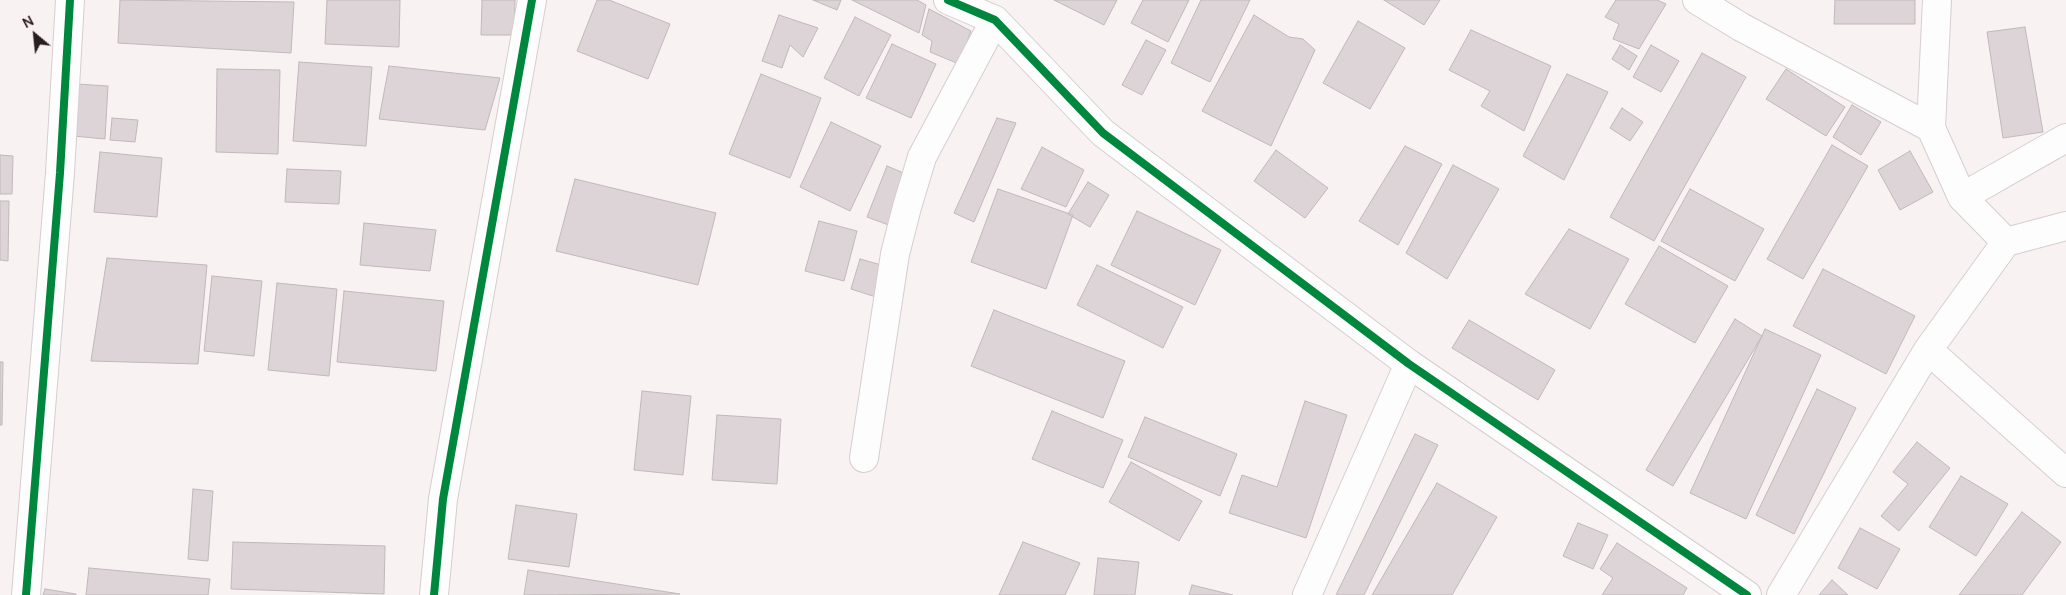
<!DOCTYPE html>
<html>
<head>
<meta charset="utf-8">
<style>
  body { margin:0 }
  #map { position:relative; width:2066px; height:595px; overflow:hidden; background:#f8f2f3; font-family:Manrope,sans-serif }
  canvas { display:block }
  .north { position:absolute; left:10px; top:10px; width:50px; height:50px; -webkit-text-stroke:4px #fbeff2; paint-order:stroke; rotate:332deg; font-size:14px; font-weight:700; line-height:20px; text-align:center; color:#291e22 }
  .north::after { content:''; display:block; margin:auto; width:18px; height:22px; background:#291e22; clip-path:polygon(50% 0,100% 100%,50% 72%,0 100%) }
</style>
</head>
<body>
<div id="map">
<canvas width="2066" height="595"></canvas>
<div class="north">N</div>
</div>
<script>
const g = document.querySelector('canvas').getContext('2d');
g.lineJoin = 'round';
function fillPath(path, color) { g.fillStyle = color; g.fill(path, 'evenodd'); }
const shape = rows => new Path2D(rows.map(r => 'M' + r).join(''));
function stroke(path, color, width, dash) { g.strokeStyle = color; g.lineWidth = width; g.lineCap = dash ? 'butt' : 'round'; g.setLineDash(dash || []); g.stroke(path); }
const building = shape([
  [120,0,294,2,291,53,118,43,120,0],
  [327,0,400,0,399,47,325,44,327,0],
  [482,0,515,0,514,35,481,35,482,0],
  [597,0,609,0,670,24,648,79,577,51,597,0],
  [813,0,841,0,837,10,813,0],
  [852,0,917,0,926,5,919,33,852,0],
  [1054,0,1117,0,1104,25,1054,0],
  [1143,0,1189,0,1168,42,1131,23,1143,0],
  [1201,0,1250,0,1210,82,1171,63,1201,0],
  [1384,0,1440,0,1424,25,1384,0],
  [1616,0,1657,0,1666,4,1639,49,1613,39,1619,24,1605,17,1616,0],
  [1835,0,1915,0,1915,24,1834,24,1835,0],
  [929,9,971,31,959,64,930,52,932,41,922,35,929,9],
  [779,15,818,28,803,57,790,45,782,68,762,61,779,15],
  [1254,15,1289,37,1303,39,1315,50,1271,146,1202,111,1254,15],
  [855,17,891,35,859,96,824,78,855,17],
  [1358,21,1405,48,1370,109,1323,83,1358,21],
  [2025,27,2043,132,2003,138,1987,32,2025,27],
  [1471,30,1551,66,1524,131,1481,106,1490,91,1449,70,1471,30],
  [1146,40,1166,50,1142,95,1122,85,1146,40],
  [892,44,936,64,911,118,866,98,892,44],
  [1620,45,1637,56,1629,70,1612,59,1620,45],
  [1651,45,1679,61,1661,92,1633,77,1651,45],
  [1702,53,1746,77,1654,241,1610,217,1702,53],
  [299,62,372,67,366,146,293,141,299,62],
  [389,66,500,78,485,130,379,119,389,66],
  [217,69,280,70,278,154,216,152,217,69],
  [1786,69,1845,107,1826,136,1766,99,1786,69],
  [761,74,821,98,790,178,729,154,761,74],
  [1567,74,1608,92,1564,180,1523,156,1567,74],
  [77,84,108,86,105,139,73,136,77,84],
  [1852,105,1881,122,1861,155,1833,137,1852,105],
  [1622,108,1643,122,1630,141,1610,128,1622,108],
  [112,118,138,120,135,142,110,140,112,118],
  [997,118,1016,123,974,222,954,213,997,118],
  [831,122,881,146,850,211,800,187,831,122],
  [1832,145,1868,166,1803,279,1767,259,1832,145],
  [1405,146,1442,164,1398,245,1359,221,1405,146],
  [1042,147,1084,170,1066,207,1021,189,1042,147],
  [1276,150,1328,188,1305,218,1254,181,1276,150],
  [1910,151,1933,192,1900,210,1878,170,1910,151],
  [100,152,162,158,157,217,94,212,100,152],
  [0,155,13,156,12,194,0,194,0,155],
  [1453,165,1499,189,1447,279,1406,253,1453,165],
  [887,166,913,177,894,227,867,217,887,166],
  [287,169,341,171,339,204,285,202,287,169],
  [575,179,716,213,698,285,556,251,575,179],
  [1088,182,1109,195,1090,227,1068,214,1088,182],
  [998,189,1073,215,1046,289,971,262,998,189],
  [1690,189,1764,229,1735,281,1661,241,1690,189],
  [0,201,9,201,8,261,0,260,0,201],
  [1137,211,1221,250,1195,305,1111,265,1137,211],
  [819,221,857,231,844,281,805,271,819,221],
  [364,223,436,230,430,271,360,265,364,223],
  [1569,229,1629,259,1590,329,1525,294,1569,229],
  [1659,246,1728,286,1695,343,1625,304,1659,246],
  [107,258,207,265,198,364,91,361,107,258],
  [860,259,885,266,876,297,851,289,860,259],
  [1097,265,1183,307,1163,348,1077,305,1097,265],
  [1823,269,1915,316,1886,374,1793,326,1823,269],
  [212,276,262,281,254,356,204,351,212,276],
  [277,283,337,289,329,376,268,370,277,283],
  [344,291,444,301,436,371,337,362,344,291],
  [994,310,1125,361,1103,418,971,366,994,310],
  [1735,319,1762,336,1673,486,1646,470,1735,319],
  [1469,320,1555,370,1538,400,1452,348,1469,320],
  [1765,329,1821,355,1746,519,1690,493,1765,329],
  [0,362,3,362,2,425,0,425,0,362],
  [1817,389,1856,408,1794,534,1756,515,1817,389],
  [642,391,691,396,683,475,634,470,642,391],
  [1305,401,1347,415,1306,538,1229,513,1242,475,1277,487,1305,401],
  [1052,411,1123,440,1103,488,1032,459,1052,411],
  [717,415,781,419,777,484,712,480,717,415],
  [1145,417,1237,454,1220,496,1128,457,1145,417],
  [1415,434,1438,445,1364,595,1336,595,1415,434],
  [1917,442,1950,468,1899,531,1881,516,1908,484,1893,472,1917,442],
  [1131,462,1202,501,1179,541,1109,502,1131,462],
  [1961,476,2008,504,1976,556,1929,527,1961,476],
  [1437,483,1497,517,1452,595,1372,595,1437,483],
  [193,489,213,491,208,561,188,559,193,489],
  [516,505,577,514,569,567,508,559,516,505],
  [2022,512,2061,542,2022,595,1959,595,2022,512],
  [1578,523,1608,535,1593,569,1563,556,1578,523],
  [1860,528,1900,549,1877,589,1838,568,1860,528],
  [233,542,385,546,384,594,231,589,233,542],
  [1023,542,1080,563,1065,595,999,595,1023,542],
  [1617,543,1687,588,1683,595,1602,595,1613,578,1600,569,1617,543],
  [1098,558,1139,562,1135,595,1094,595,1098,558],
  [89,568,210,579,208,595,86,595,89,568],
  [528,570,680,594,524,595,528,570],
  [1832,580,1848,595,1819,595,1832,580],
  [1192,585,1233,595,1189,595,1192,585],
  [45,589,76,594,76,595,43,595,45,589]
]);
fillPath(building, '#dcd4d6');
stroke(building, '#c0b8ba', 1);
const street = shape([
  [948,0,995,20,1103,133,1409,364,1747,595],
  [1697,0,1741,27,1931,128,1962,197,2006,242,2066,226],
  [1931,128,1937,0],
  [1962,197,2066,138],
  [1928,350,2066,473],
  [864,458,895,254,907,207,922,157,995,20],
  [26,595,60,173,70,0],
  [434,595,443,499,532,0],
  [1307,595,1409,364],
  [1781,595,1928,350,2006,242]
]);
stroke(street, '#d6cdcf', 30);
stroke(street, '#fefdfd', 28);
stroke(shape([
  [948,0,995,20,1103,133,1409,364,1747,595],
  [26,595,60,173,70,0],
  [434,595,443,499,532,0]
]), '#00873e', 8);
</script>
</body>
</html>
